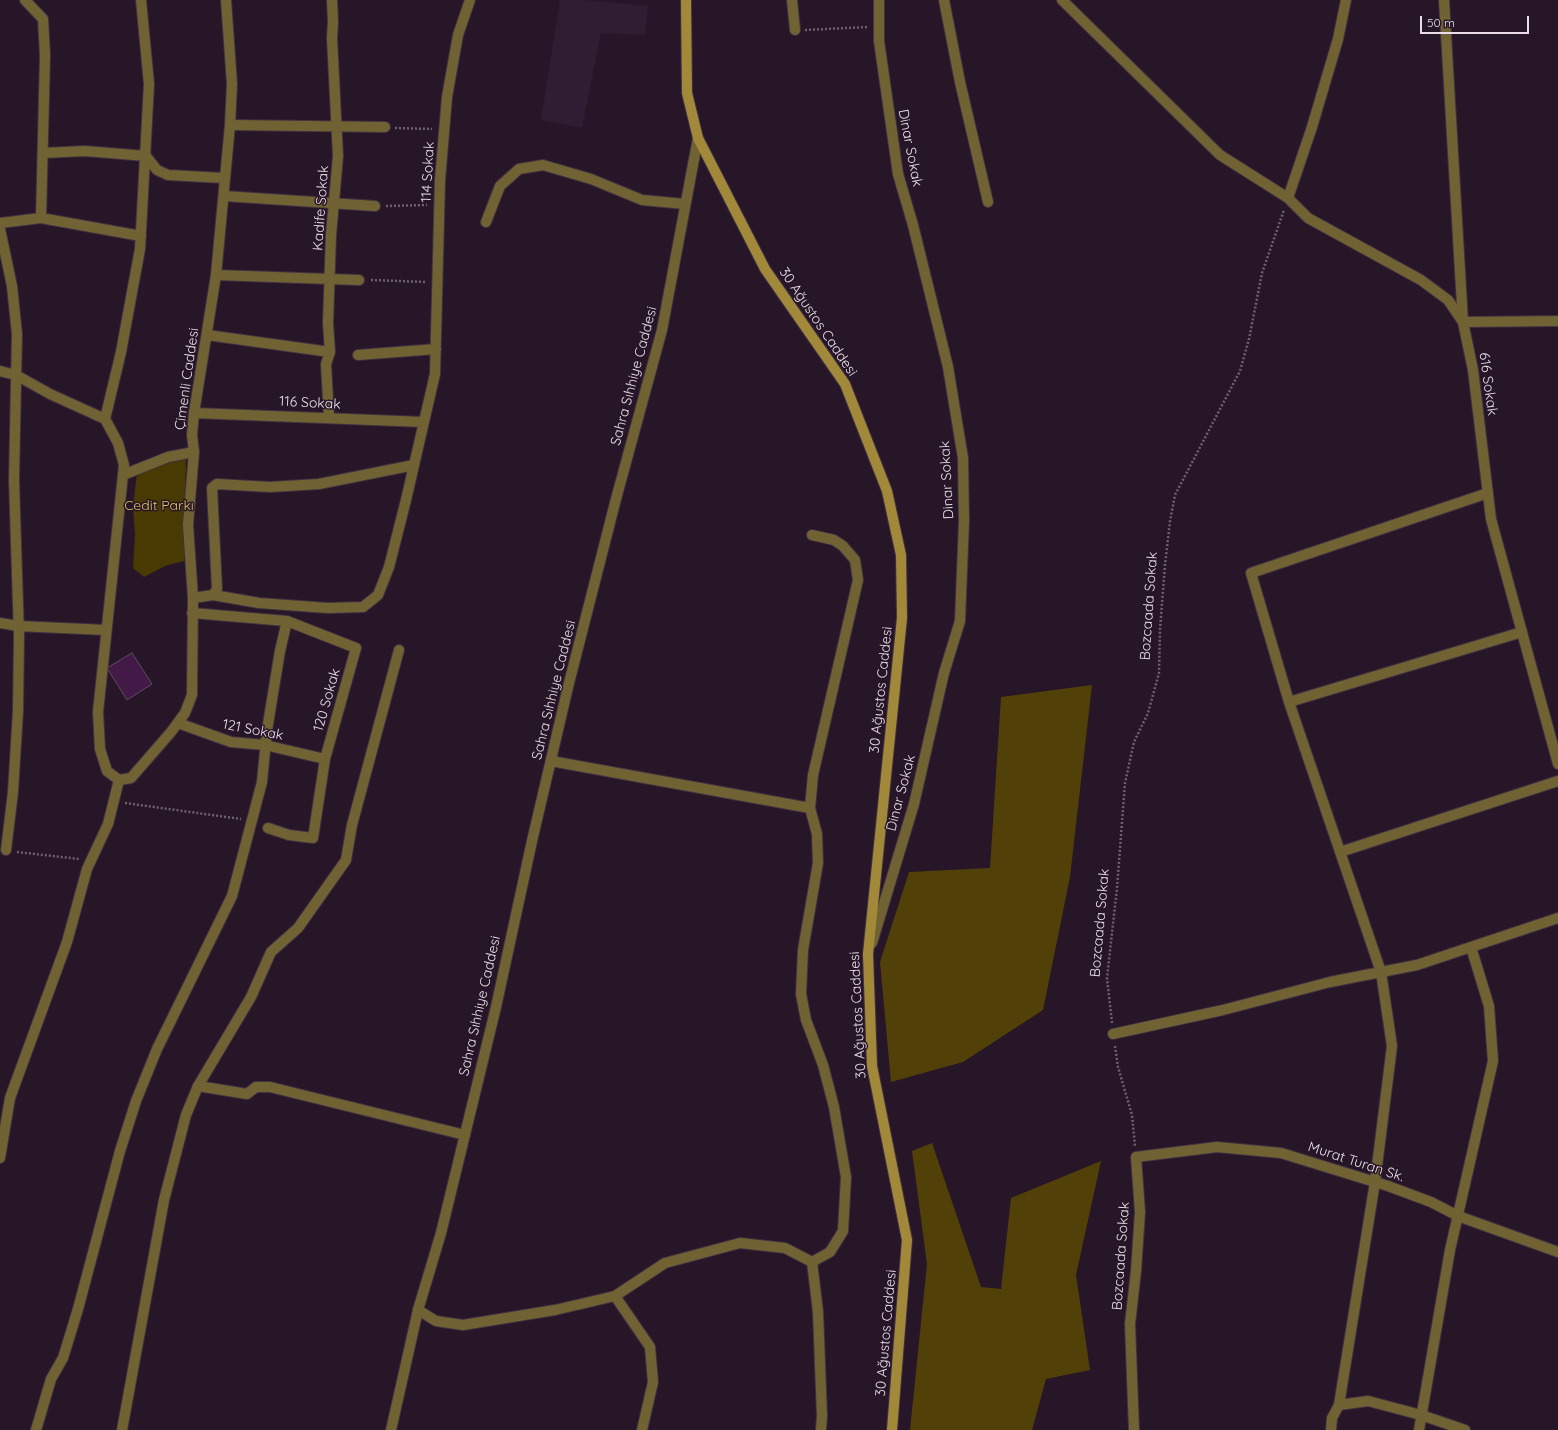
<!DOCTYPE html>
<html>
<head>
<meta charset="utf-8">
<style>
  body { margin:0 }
  #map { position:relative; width:1558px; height:1430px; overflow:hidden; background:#261627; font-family:Quicksand,sans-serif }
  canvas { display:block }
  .scale { position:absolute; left:1420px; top:16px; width:109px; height:18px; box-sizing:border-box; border:2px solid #e8dde9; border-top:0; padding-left:5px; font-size:12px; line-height:14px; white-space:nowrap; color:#e8dde9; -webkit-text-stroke:3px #261627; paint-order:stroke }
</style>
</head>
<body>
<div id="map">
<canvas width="1558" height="1430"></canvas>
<div class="scale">50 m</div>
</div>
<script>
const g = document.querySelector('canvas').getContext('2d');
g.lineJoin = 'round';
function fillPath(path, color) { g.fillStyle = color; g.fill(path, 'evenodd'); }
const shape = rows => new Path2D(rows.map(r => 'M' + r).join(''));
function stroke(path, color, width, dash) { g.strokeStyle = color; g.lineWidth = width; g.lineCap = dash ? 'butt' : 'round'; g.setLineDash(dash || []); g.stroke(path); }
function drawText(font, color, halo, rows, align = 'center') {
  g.font = font + ' Quicksand,sans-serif'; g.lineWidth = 3; g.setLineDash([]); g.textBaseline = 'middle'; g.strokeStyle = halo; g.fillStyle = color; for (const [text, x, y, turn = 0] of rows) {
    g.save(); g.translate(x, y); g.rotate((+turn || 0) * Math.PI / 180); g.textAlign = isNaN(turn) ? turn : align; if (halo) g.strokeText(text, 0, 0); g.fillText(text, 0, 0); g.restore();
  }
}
fillPath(shape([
  [560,0,583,0,648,6,645,35,601,33,582,128,541,120]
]), '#311d33');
fillPath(shape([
  [186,457,184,561,165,566,144,577,133,568,135,535,133,507,137,473]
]), '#493a04');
fillPath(shape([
  [1092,685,1070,877,1043,1010,963,1062,891,1082,880,962,909,872,990,868,1001,697],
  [932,1143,981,1287,1001,1289,1011,1198,1101,1161,1076,1275,1090,1370,1046,1379,1032,1430,910,1430,927,1264,912,1151]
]), '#514109');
const building = shape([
  [132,653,152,684,127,700,107,668,132,653]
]);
fillPath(building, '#431a47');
stroke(building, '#5e4c60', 1);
const minor = shape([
  [792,0,795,30],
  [944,0,960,82,988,202],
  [1062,0,1220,155,1288,198],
  [230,125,385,127],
  [43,153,85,151,146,156,157,170,168,175,224,178],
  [224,196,375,206],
  [41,218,141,236],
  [486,222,500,186,519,169,543,165,591,179,642,200,685,204],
  [0,223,41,218,45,55,43,19,25,0],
  [0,229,12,286,17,334,14,480,19,636,18,711,13,792,6,850],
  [216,275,359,280],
  [1463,322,1558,321],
  [207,335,330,352],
  [358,355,436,349],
  [0,371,16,375,50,394,105,419,118,443,124,465,98,712,100,749,107,771,119,780,108,824,87,869,67,942,10,1098,0,1158],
  [194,413,424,422],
  [329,418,326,364,330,352,328,323,331,235,338,156,332,38,333,22,332,0],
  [105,419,121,352,140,249,149,84,141,0],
  [123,475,168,457,194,452],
  [213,595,259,603,328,608,363,607,378,595,389,567,406,500,435,374,440,180,447,97,458,35,470,0],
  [193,598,213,595,217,589,212,488,217,484,270,487,319,484,414,465],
  [192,613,287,621,356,648,325,759,313,838,289,835,268,828],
  [0,623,18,626,106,630],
  [1522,632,1289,702,1381,972,1417,965,1558,918],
  [1289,702,1251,573,1488,493],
  [178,723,231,742,265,745,325,759],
  [551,761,810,808,817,834,818,863,803,950,801,994,806,1020,823,1065,834,1107,846,1177,843,1231,830,1252,812,1262],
  [810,808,813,775,858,580,855,560,843,546,834,540,812,535],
  [1340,852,1558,781],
  [872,943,914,804,944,673,960,621,964,521,963,458,948,367,913,225,898,174,879,41,879,0],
  [1113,1034,1223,1010,1330,982,1381,972,1392,1046,1375,1182,1339,1405,1332,1418,1331,1430],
  [198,1086,247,1094,256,1087,270,1087,465,1135],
  [615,1296,650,1347,653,1382,642,1430],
  [1339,1405,1368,1401,1421,1415,1465,1430],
  [391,1430,418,1310],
  [1134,1430,1130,1324,1136,1271,1140,1212,1136,1157,1217,1147,1281,1153,1388,1186,1431,1202,1458,1216,1558,1252],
  [1419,1430,1450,1250,1493,1061,1489,1006,1471,947]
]);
const tertiary = shape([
  [1346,0,1338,39,1312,127,1288,198,1308,218,1421,280,1448,300,1463,322],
  [1444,0,1463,322,1473,370,1491,519,1558,764],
  [698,138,662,330,616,499,568,687,532,841,496,1007,441,1233,418,1310,436,1321,463,1325,555,1310,615,1296,665,1263,740,1243,785,1248,812,1262,818,1312,822,1416,821,1430],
  [119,780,131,778,171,732,185,713,192,695,193,598,188,525,194,452,192,435,194,413,216,275,230,125,232,84,226,0],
  [36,1430,51,1379,63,1358,78,1309,120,1151,136,1101,157,1049,232,896,262,782,267,730,280,651,287,621],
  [122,1430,164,1200,186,1115,198,1086,251,997,271,952,298,928,346,860,352,825,399,650]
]);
const secondary = shape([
  [686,0,687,93,698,138,765,269,845,384,887,491,901,555,902,618,868,954,872,1066,907,1240,892,1430]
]);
stroke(minor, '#413242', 12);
stroke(tertiary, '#413242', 12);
stroke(secondary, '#413242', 12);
stroke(shape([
  [805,30,868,27],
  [395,128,432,129],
  [386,206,427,205],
  [371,280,426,282],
  [125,803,241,819],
  [17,852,79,859],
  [1112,1023,1107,978,1117,888,1125,783,1134,742,1148,713,1159,673,1160,629,1165,565,1170,521,1175,495,1240,371,1249,339,1262,273,1284,210],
  [1115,1046,1118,1067,1132,1115,1135,1146]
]), '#6f6170', 2.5, [2, 2]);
stroke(minor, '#716233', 10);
stroke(tertiary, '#716233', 10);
stroke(secondary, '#a2893a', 10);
drawText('14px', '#e8dde9', '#261627', [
  ["Dinar Sokak",910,148,79],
  ["114 Sokak",428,172,-87],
  ["Kadife Sokak",321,208,-86],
  ["30 Ağustos Caddesi",818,322,56],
  ["Sahra Sıhhiye Caddesi",634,376,-75],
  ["Çimenli Caddesi",187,379,-82],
  ["616 Sokak",1488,384,82],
  ["116 Sokak",310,403,3],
  ["Dinar Sokak",947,480,-93],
  ["Bozcaada Sokak",1149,606,-86],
  ["Sahra Sıhhiye Caddesi",554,690,-76],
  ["30 Ağustos Caddesi",881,690,-84],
  ["120 Sokak",327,700,-74],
  ["121 Sokak",253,730,11],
  ["Dinar Sokak",901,793,-75],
  ["Bozcaada Sokak",1100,923,-85],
  ["Sahra Sıhhiye Caddesi",480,1006,-77],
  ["30 Ağustos Caddesi",858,1015,-93],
  ["Murat Turan Sk.",1356,1162,18],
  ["Bozcaada Sokak",1121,1256,-86],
  ["30 Ağustos Caddesi",886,1333,-85]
]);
drawText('14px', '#dfc160', '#261627', [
  ["Cedit Parkı",159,506]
]);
</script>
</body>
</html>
